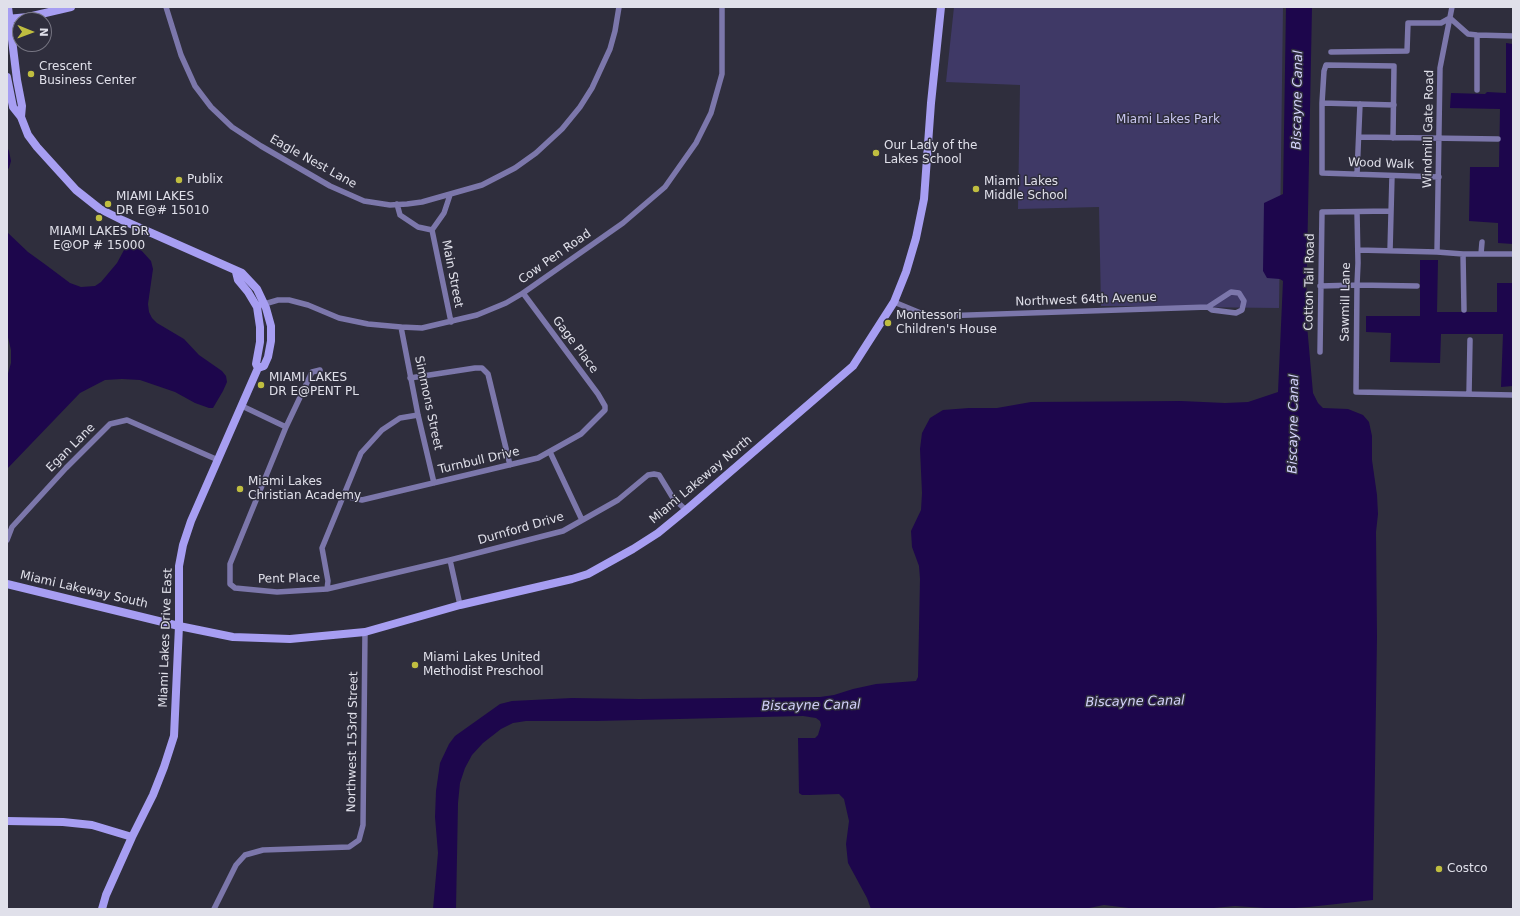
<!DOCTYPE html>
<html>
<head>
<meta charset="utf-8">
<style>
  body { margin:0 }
  #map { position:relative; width:1520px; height:916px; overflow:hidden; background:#2f2e3d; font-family:"DejaVu Sans",sans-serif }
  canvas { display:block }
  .frame { position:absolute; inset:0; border:8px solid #e0e0ea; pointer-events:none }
  .north { position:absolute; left:12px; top:12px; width:40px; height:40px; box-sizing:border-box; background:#2f2e3d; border:1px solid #767582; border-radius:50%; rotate:91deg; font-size:11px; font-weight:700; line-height:16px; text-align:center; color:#e0e0ea }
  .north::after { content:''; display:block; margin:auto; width:14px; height:18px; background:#c0be40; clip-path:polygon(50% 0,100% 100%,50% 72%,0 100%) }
</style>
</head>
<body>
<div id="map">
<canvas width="1520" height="916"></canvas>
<div class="frame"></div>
<div class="north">N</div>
</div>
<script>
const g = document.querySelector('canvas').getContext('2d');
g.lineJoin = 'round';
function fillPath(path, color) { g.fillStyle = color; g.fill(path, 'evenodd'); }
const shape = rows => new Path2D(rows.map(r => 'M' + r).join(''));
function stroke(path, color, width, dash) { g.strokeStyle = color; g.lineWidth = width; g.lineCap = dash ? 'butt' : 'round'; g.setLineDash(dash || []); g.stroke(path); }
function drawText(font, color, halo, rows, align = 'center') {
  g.font = font + ' "DejaVu Sans",sans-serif'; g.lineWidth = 3; g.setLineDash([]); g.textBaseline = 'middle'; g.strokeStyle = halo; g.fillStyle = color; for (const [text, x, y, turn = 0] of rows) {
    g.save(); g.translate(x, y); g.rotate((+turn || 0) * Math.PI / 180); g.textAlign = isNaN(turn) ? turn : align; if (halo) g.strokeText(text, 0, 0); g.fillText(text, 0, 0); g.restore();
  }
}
fillPath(shape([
  [954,7,1283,7,1279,308,1101,306,1099,207,1018,209,1020,85,946,82]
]), '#3f3966');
fillPath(shape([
  [1286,7,1312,7,1306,314,1313,393,1318,403,1323,408,1348,409,1363,415,1369,422,1372,436,1372,460,1377,495,1378,514,1376,532,1377,637,1373,900,1309,907,1280,909,1235,906,1203,909,1137,909,1104,905,1084,909,871,909,867,898,848,863,846,844,849,821,844,799,839,794,809,795,802,795,799,793,798,738,815,738,818,735,821,725,820,721,816,718,803,716,596,721,526,721,513,723,501,729,483,743,472,755,465,768,460,783,458,803,456,909,433,909,438,853,435,817,436,791,440,763,449,744,455,736,500,704,512,701,572,698,640,699,820,697,834,695,853,689,876,684,916,681,918,677,920,579,919,566,912,547,911,531,921,510,922,493,920,449,922,433,930,418,943,410,969,408,997,408,1031,402,1181,401,1225,403,1248,402,1278,392,1283,281,1280,279,1267,278,1263,271,1264,203,1283,194],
  [1506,43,1513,44,1513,244,1498,243,1498,223,1469,221,1470,167,1499,167,1500,109,1450,108,1451,93,1485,94,1487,92,1506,93],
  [7,147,9,151,11,161,9,168,7,170],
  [7,232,28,252,46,265,70,283,81,287,95,286,101,282,117,263,124,250,131,247,141,250,151,261,153,269,148,304,149,312,152,318,157,323,184,339,199,355,222,371,226,376,227,382,223,391,213,408,209,408,195,403,175,392,140,380,122,379,105,380,80,393,7,469,7,377,11,363,11,350,7,333],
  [1420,260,1438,260,1437,312,1497,312,1497,283,1513,283,1513,386,1501,387,1503,334,1441,334,1440,363,1390,362,1391,333,1366,332,1366,316,1420,316]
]), '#1d064c');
stroke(shape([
  [166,7,181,55,195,86,211,107,232,127,261,146,330,186,364,201,390,205,407,204,422,202,482,185,515,168,536,153,562,129,580,107,592,88,610,49,615,31,619,7],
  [1477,35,1477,90],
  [1331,52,1407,51,1408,23,1441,23,1450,18,1468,34,1477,35,1513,36],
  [1322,103,1394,105],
  [1359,137,1498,139],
  [1393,138,1394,66,1326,65,1324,71,1322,103,1322,173,1439,177],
  [1357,174,1360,104],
  [450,195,444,213,432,230,451,322],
  [397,204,400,215,418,227,432,230],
  [1357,212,1358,263,1357,285,1356,392,1513,395],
  [1358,250,1437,252,1463,254,1513,254],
  [1390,251,1392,176],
  [1437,252,1440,68,1452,7],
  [1463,254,1464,310],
  [1481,254,1482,242],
  [1320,286,1357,285,1417,286],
  [894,302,923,314,940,316,1208,307,1212,310,1236,313,1242,310,1244,301,1239,293,1231,292,1208,307],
  [261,305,278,300,289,300,308,305,339,318,368,324,401,327,422,328,477,315,506,303,523,293,623,223,665,187,696,143,711,113,722,74,722,7],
  [401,327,418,415,434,483],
  [1320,352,1322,212,1391,211],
  [320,370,312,372,286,427,230,564,230,584,235,588,277,592,327,589,450,560,563,531,618,500,648,475,654,474,659,475,673,498,686,510],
  [410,378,475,368,482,368,488,374,510,465],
  [1469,394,1470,340],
  [242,406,286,427],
  [550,452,582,520],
  [344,496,362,500,538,458,581,434,605,410,605,406,598,394,523,293],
  [7,540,12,527,66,468,110,424,127,420,218,460],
  [450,560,460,605],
  [327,589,328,581,322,548,361,453,382,430,400,418,418,415],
  [214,909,236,865,245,855,263,850,349,847,359,840,363,825,365,632]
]), '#7c77ab', 5.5);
stroke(shape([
  [8,7,17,80,22,106,21,117],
  [7,19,28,17,71,7],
  [7,77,13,107,21,117,28,135,37,147,76,190,100,209,122,220,242,273,257,289,266,308,271,326,271,341,268,357,264,366,258,368,191,521,183,545,179,566,179,626,174,736,164,767,153,795,132,837,106,895,102,909],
  [236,272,238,280,248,292,257,307,260,327,260,342,256,364,258,368],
  [7,584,179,626,233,637,290,639,365,632,460,605,572,579,588,574,633,549,658,533,686,510,853,366,894,302,906,272,916,238,924,199,931,103,941,7],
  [7,821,63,822,92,825,132,837]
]), '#a79ef2', 8);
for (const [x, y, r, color] of [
  [31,74,4,"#c0be40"],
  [876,153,4,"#c0be40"],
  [179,180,4,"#c0be40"],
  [976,189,4,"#c0be40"],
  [108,204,4,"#c0be40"],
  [99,218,4,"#c0be40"],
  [888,323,4,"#c0be40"],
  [261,385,4,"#c0be40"],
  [240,489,4,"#c0be40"],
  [415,665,4,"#c0be40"],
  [1439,869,4,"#c0be40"]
]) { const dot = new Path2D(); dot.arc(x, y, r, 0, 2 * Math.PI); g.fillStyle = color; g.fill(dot); stroke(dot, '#2f2e3d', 1.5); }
drawText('12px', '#e0e0ea', '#2f2e3d', [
  ["Crescent",39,67],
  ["Business Center",39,81],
  ["Our Lady of the",884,146],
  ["Lakes School",884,160],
  ["Publix",187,180],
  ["Miami Lakes",984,182],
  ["Middle School",984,196],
  ["MIAMI LAKES",116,197],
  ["DR E@# 15010",116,211],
  ["MIAMI LAKES DR",99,232,"center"],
  ["E@OP # 15000",99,246,"center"],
  ["Montessori",896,316],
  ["Children's House",896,330],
  ["MIAMI LAKES",269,378],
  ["DR E@PENT PL",269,392],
  ["Miami Lakes",248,482],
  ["Christian Academy",248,496],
  ["Miami Lakes United",423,658],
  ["Methodist Preschool",423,672],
  ["Costco",1447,869]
], 'left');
drawText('12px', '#c9c6f0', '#2f2e3d', [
  ["Miami Lakes Park",1168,120]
]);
drawText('12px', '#e0e0ea', '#2f2e3d', [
  ["Windmill Gate Road",1429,129,-89],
  ["Eagle Nest Lane",313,162,29],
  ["Wood Walk",1381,164,2],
  ["Cow Pen Road",555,257,-35],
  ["Main Street",452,274,79],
  ["Cotton Tail Road",1310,282,-89],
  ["Northwest 64th Avenue",1086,300,-2],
  ["Sawmill Lane",1346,302,-89],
  ["Gage Place",575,345,53],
  ["Simmons Street",428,403,78],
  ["Egan Lane",71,448,-45],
  ["Turnbull Drive",479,461,-13],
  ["Miami Lakeway North",701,480,-40],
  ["Durnford Drive",521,529,-16],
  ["Pent Place",289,579,-1],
  ["Miami Lakeway South",84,590,13],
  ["Miami Lakes Drive East",166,638,-88],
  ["Northwest 153rd Street",353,742,-89]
]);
drawText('italic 13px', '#d4d2fc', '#2f2e3d', [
  ["Biscayne Canal",1298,100,-89],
  ["Biscayne Canal",1294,424,-89],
  ["Biscayne Canal",1135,702,-1],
  ["Biscayne Canal",811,706,-1]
]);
</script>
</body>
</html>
